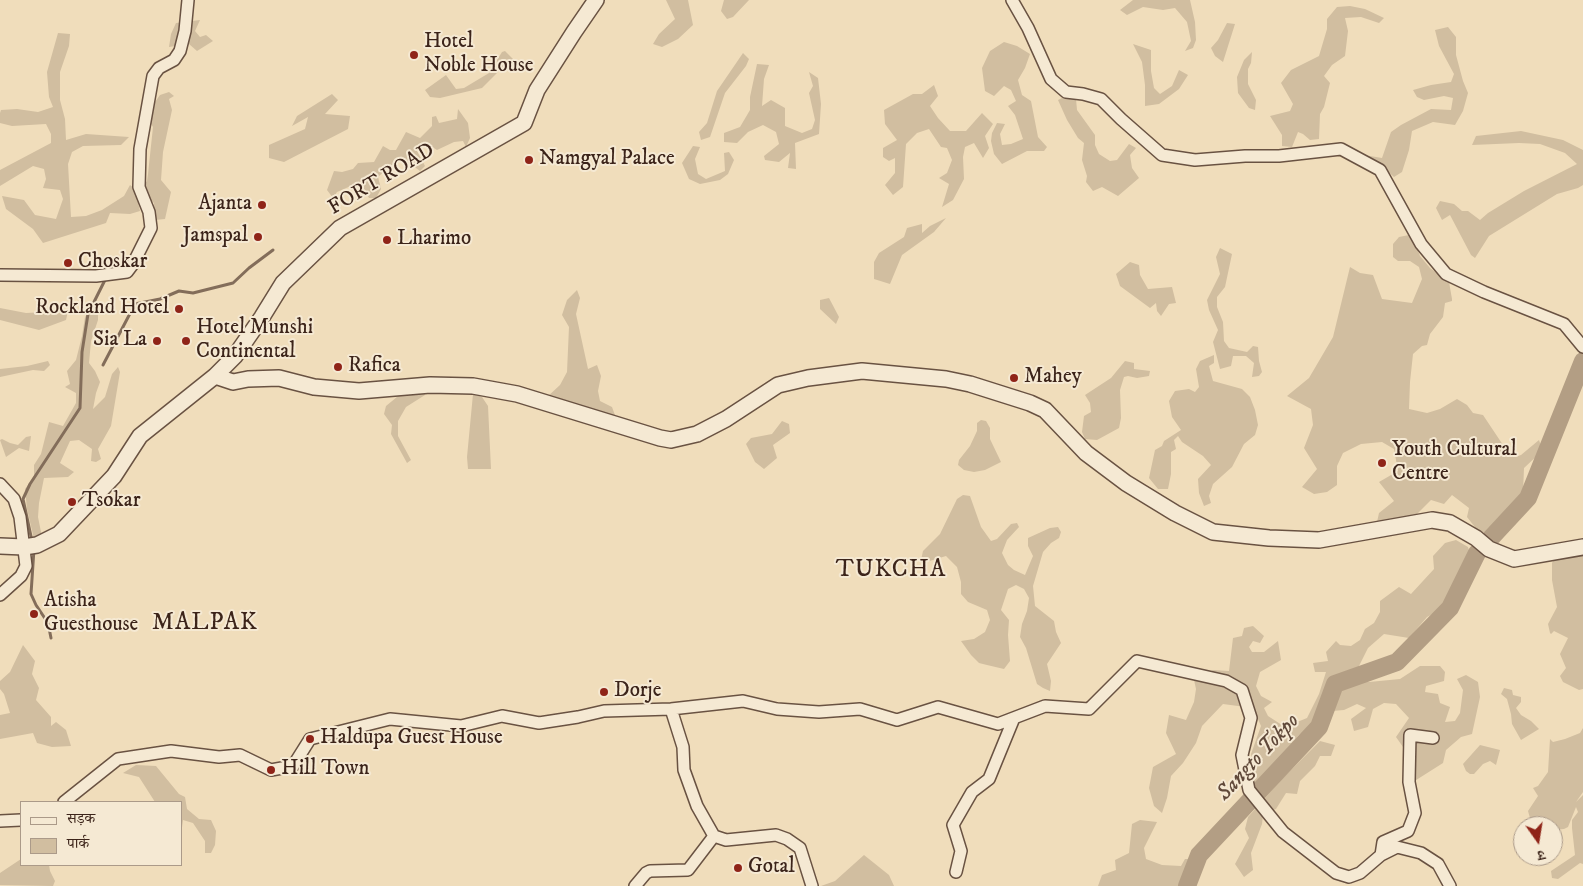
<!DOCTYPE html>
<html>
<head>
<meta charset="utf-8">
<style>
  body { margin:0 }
  #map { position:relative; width:1583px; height:886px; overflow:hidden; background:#f0ddbb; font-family:"IM FELL DW Pica","Noto Serif Devanagari",serif }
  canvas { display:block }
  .legend { position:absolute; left:20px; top:801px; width:162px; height:65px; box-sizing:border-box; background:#f5e9d3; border:1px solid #ab9a89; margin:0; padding:6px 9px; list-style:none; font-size:15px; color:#3c241a }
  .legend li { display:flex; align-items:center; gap:10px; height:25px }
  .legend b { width:25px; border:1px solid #ab9a89 }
  .north { position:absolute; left:1513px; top:816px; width:50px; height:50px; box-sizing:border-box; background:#f5e9d3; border:1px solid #ab9a89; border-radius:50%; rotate:167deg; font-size:14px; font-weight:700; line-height:20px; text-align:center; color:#3c241a }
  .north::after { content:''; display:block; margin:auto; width:18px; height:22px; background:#8f2418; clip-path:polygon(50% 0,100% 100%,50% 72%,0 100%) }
</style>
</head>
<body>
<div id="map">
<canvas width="1583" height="886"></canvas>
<ul class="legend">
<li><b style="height:6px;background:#f5e9d3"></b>सड़क</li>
<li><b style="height:14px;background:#d1bea0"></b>पार्क</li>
</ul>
<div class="north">उ</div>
</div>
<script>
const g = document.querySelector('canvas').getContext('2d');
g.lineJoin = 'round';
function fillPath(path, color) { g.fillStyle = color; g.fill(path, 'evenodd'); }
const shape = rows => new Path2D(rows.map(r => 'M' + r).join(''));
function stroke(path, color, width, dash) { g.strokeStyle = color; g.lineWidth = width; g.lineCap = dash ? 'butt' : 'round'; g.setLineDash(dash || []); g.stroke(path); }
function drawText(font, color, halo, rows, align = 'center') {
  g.font = font + ' "IM FELL DW Pica",serif'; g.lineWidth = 4; g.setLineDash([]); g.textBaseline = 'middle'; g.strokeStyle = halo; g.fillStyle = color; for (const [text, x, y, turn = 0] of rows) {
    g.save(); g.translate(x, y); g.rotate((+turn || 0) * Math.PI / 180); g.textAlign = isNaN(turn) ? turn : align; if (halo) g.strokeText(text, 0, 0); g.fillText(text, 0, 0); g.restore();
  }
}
fillPath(shape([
  [666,0,688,0,693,25,678,39,662,47,653,44,659,34,675,19],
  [724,0,749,0,733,17,727,19,721,11],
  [1133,0,1190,0,1195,22,1196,40,1193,48,1185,51,1191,41,1187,22,1175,8,1163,10,1143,7,1127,15,1120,10],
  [1350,6,1365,9,1384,18,1379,23,1361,17,1345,18,1348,31,1345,56,1332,65,1324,76,1330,83,1324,107,1320,114,1319,139,1310,140,1303,134,1298,132,1292,147,1282,146,1282,135,1270,116,1290,111,1293,104,1281,83,1291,70,1319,56,1327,29,1327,19,1337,7],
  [200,20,195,31,200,37,206,35,213,41,197,51,189,44,169,47,171,34,176,23],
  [1227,23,1235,24,1223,62,1215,56,1211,48,1218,40],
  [1448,27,1456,37,1456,55,1463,81,1468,93,1463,111,1455,125,1433,122,1412,131,1409,150,1402,172,1394,177,1383,167,1367,160,1364,155,1382,158,1391,132,1401,125,1431,109,1451,110,1453,98,1444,96,1424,100,1417,97,1413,90,1431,85,1451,82,1454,74,1439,46,1435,30],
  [58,33,70,34,69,46,60,72,60,100,65,119,66,140,86,134,129,137,121,145,83,146,72,152,68,164,71,217,86,216,102,210,124,196,130,185,135,189,140,211,130,214,110,213,106,223,43,243,33,229,6,209,2,196,24,200,35,215,56,219,63,199,60,190,43,188,46,179,44,169,33,166,0,186,0,170,51,143,51,134,46,124,12,126,0,123,0,113,1,110,17,109,38,112,53,107,49,97,47,72],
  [1004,42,1017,46,1030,54,1025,68,1018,80,1022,95,1031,101,1038,137,1047,147,1044,151,1027,151,1002,164,994,154,991,141,992,133,997,123,1005,124,1000,134,1002,145,1011,144,1023,139,1015,115,1008,106,1016,101,1011,90,1004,86,994,96,985,91,982,68,990,51],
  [1133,44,1151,50,1151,71,1154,88,1160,94,1172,86,1179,70,1188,75,1179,89,1159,104,1145,106,1145,85,1142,62],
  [505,51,518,64,505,65,482,88,440,98,430,97,425,90,446,75,456,89,464,88,489,73,502,52],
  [1252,52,1251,63,1248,69,1248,84,1256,100,1255,110,1249,108,1238,93,1237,77,1244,60],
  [743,53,749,59,746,66,725,93,710,137,701,140,699,132,707,123,717,91],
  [757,64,769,65,764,79,762,106,771,100,785,108,785,126,802,133,812,129,815,120,809,93,813,86,809,72,818,78,821,104,819,134,795,143,796,169,788,168,790,153,779,162,765,160,764,156,779,144,776,132,763,125,748,132,737,143,724,142,724,133,740,127,750,110,750,97],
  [934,85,938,96,930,106,938,118,950,131,966,131,982,113,993,124,985,136,989,148,983,158,974,143,965,147,963,157,964,179,953,200,942,207,949,184,939,178,947,173,952,160,947,148,941,147,929,129,917,133,906,144,903,187,893,195,885,185,895,173,895,158,889,161,883,157,883,148,897,140,885,124,884,110,913,94,922,94],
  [169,92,174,96,169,99,172,110,163,152,161,180,171,192,165,219,155,220,154,203,148,197,143,187,147,181,148,174,153,127,150,122,155,102,160,95],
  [332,94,338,100,325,114,350,116,348,129,284,162,269,158,269,145,305,129,308,117,292,126,297,116],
  [1066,96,1076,99,1077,110,1095,135,1095,145,1099,154,1110,161,1117,160,1129,144,1136,148,1130,155,1132,168,1139,178,1118,196,1102,187,1093,191,1086,182,1087,176,1082,160,1084,143,1078,138,1067,120,1058,100],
  [458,109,468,123,470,138,466,147,463,141,454,142,437,150,426,143,416,149,425,166,420,171,404,159,389,167,378,177,381,189,376,198,369,198,360,182,337,192,333,198,327,190,334,171,342,172,353,169,358,163,374,162,383,146,390,150,396,150,406,132,420,138,432,126,432,117,436,116,439,123,457,119],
  [1521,131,1563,140,1583,150,1583,185,1578,188,1557,194,1489,236,1475,258,1471,255,1450,215,1442,220,1436,208,1440,201,1454,204,1462,211,1468,211,1480,220,1488,213,1524,191,1577,164,1565,153,1540,144,1519,143,1472,145,1476,136],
  [693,146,700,147,695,159,698,174,706,179,725,171,724,153,729,152,734,160,728,174,720,180,700,184,689,179,682,163],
  [946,218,934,232,902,255,890,284,874,279,874,262,879,253,904,237,907,228,922,224,922,233,930,226],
  [1409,235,1415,243,1420,256,1430,268,1449,282,1452,299,1452,301,1445,303,1443,317,1430,334,1427,345,1422,346,1413,354,1410,382,1409,409,1427,413,1440,409,1457,399,1467,405,1473,413,1483,415,1507,451,1515,457,1521,455,1539,440,1541,446,1540,453,1524,468,1523,493,1495,521,1491,534,1478,531,1467,517,1469,508,1452,495,1444,504,1431,500,1413,518,1377,522,1379,513,1394,501,1379,482,1398,471,1394,449,1382,442,1361,444,1343,453,1337,466,1337,485,1327,492,1314,494,1302,487,1317,469,1304,448,1313,425,1311,409,1287,396,1309,378,1333,337,1350,267,1360,273,1373,275,1382,299,1412,303,1422,279,1419,267,1410,261,1398,261,1393,257,1393,244,1399,237],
  [1220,248,1232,254,1225,287,1217,297,1217,307,1223,322,1224,341,1229,348,1247,352,1253,346,1258,347,1259,361,1262,372,1259,376,1252,377,1254,363,1246,356,1233,356,1231,366,1220,369,1213,342,1218,330,1209,310,1207,300,1220,274,1216,257],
  [1130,262,1139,265,1140,275,1148,289,1172,287,1176,303,1169,304,1161,316,1157,311,1156,303,1150,308,1120,286,1116,274],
  [577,290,580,298,576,314,588,369,597,365,601,376,598,391,600,401,612,407,616,418,596,410,546,398,560,385,567,372,569,327,562,315,567,300],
  [829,298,839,317,836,324,820,309,820,300],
  [0,308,26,313,68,311,66,320,39,330,0,320],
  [98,309,98,320,91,341,89,363,95,371,100,382,96,393,93,409,105,397,112,374,118,367,120,372,111,426,98,449,101,459,96,462,91,461,92,449,79,440,70,441,60,463,74,472,68,477,44,478,39,503,38,517,42,537,34,539,27,509,25,489,34,477,34,465,41,454,49,422,63,426,76,403,76,393,65,387,70,384,67,371,76,360,82,336,85,317,90,310],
  [1214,355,1214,363,1209,366,1213,381,1242,389,1250,397,1255,410,1258,425,1255,435,1244,444,1232,467,1213,484,1209,496,1211,503,1204,506,1199,493,1198,479,1211,465,1203,456,1182,442,1178,436,1174,440,1176,449,1171,452,1171,474,1168,489,1158,489,1149,478,1155,450,1162,446,1164,441,1181,430,1172,417,1169,401,1175,391,1189,389,1195,392,1199,387,1196,369,1200,361],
  [48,361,50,365,44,371,33,370,0,377,0,369,27,366],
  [1125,361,1134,363,1134,369,1150,371,1149,376,1137,378,1128,376,1124,377,1120,390,1121,418,1119,428,1097,440,1085,439,1082,432,1084,416,1091,412,1090,403,1085,395,1111,378],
  [423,390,425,395,406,407,398,421,398,436,411,460,407,463,391,434,392,425,384,414,386,406,403,392],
  [473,394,482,397,488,406,491,469,468,469,467,457],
  [981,420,986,421,990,428,990,439,1001,462,985,470,974,472,964,470,958,465,959,460,970,446,977,431,977,423],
  [782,421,789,424,790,433,773,445,777,458,764,469,755,462,746,444,751,438,772,434],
  [31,436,29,451,19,448,6,457,0,440,2,439,10,443,18,445,26,437],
  [963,495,970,496,981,527,991,541,997,539,1011,524,1017,523,1019,527,1007,540,1002,553,1008,565,1014,570,1025,575,1033,556,1028,546,1028,538,1050,528,1058,527,1061,532,1059,538,1051,543,1043,552,1033,586,1035,606,1054,621,1056,632,1061,643,1047,664,1051,681,1050,691,1043,688,1037,684,1026,648,1020,637,1022,624,1027,611,1029,598,1024,589,1016,585,1008,589,1001,610,1009,620,1008,635,1010,661,1004,669,987,665,979,663,971,655,961,641,974,639,985,632,990,620,987,610,968,602,961,594,961,582,957,567,946,556,923,563,921,560,923,551,940,534,957,499],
  [1456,540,1468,547,1471,557,1456,586,1440,610,1427,617,1409,638,1384,634,1368,648,1358,668,1364,679,1369,682,1400,679,1420,666,1440,666,1445,672,1444,681,1426,686,1425,692,1438,694,1440,703,1450,707,1445,722,1455,721,1460,713,1463,690,1457,679,1466,675,1478,682,1480,697,1472,734,1461,737,1446,750,1443,763,1413,782,1409,773,1403,747,1396,737,1409,718,1396,704,1384,703,1373,709,1368,727,1354,731,1351,719,1366,708,1357,704,1344,710,1320,712,1313,724,1298,736,1290,748,1278,761,1254,784,1255,774,1251,754,1261,726,1253,708,1223,704,1202,726,1196,743,1183,763,1171,776,1167,798,1162,813,1154,806,1149,788,1153,767,1176,754,1166,733,1169,715,1186,720,1194,702,1196,689,1194,680,1213,670,1229,671,1233,638,1242,636,1244,628,1253,626,1264,636,1260,643,1253,641,1249,647,1252,652,1264,652,1278,641,1281,660,1260,672,1256,686,1261,696,1272,702,1264,708,1268,716,1285,727,1307,718,1319,694,1326,672,1315,672,1313,663,1328,661,1326,652,1336,641,1340,645,1351,646,1360,640,1365,629,1374,623,1380,612,1380,601,1399,587,1411,594,1434,569,1433,556,1445,543],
  [1583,553,1583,689,1579,690,1563,682,1560,676,1566,668,1560,654,1568,638,1554,631,1551,634,1550,633,1548,624,1557,607,1552,580,1552,563,1555,557],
  [23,645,35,661,32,674,39,688,36,700,51,717,51,726,56,722,66,730,71,746,52,747,37,743,33,733,0,739,0,715,10,713,4,694,0,689,0,681,10,672],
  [1504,688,1512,690,1513,695,1521,697,1521,702,1516,708,1521,715,1531,721,1539,729,1521,740,1512,724,1511,714,1507,699,1501,694],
  [1583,728,1583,792,1576,802,1583,795,1583,864,1580,863,1558,879,1552,878,1551,871,1575,855,1572,828,1572,820,1578,812,1576,807,1568,827,1564,829,1553,830,1553,826,1550,825,1537,826,1530,818,1528,811,1538,796,1533,788,1538,786,1548,772,1550,739,1553,742,1565,739,1580,733],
  [1320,741,1335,745,1331,756,1320,756,1315,766,1300,781,1297,794,1286,793,1276,809,1263,815,1262,824,1251,853,1253,870,1244,877,1235,864,1249,838,1245,829,1248,817,1282,779],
  [1480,745,1500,750,1496,765,1490,761,1483,764,1474,774,1470,774,1466,771,1463,764],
  [136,765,156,766,179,794,185,797,187,809,199,819,211,820,216,831,215,845,211,853,205,853,205,841,193,823,183,820,181,835,181,802,155,802,139,777,123,773],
  [1140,820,1157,822,1144,848,1146,859,1162,865,1181,866,1185,859,1189,859,1185,882,1182,886,1098,886,1102,875,1116,870,1115,860,1129,853,1132,824],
  [864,855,889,875,894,886,821,886,835,881],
  [21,859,21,865,49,865,50,871,55,881,53,886,0,885,0,873]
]), '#d1bea0');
stroke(shape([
  [103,365,135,304,160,299,179,291,193,293,233,283,249,268,273,250],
  [32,541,23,499,30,484,80,408,82,352,88,314,105,280],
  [34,549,31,594,36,605,48,623,51,638]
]), '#836d5a', 3);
stroke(shape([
  [1187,886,1199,855,1319,727,1335,684,1397,662,1450,608,1477,553,1528,498,1583,361]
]), '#b39e84', 18);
const minor = shape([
  [1012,0,1028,28,1051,79,1066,92,1083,94,1101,99,1121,119,1162,155,1195,160,1245,156,1279,156,1341,149,1380,170,1421,244,1446,274,1484,292,1564,324,1583,347],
  [0,275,96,276,127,272,133,264,151,228,149,212,139,187,140,149,153,76,159,68,174,60,180,51,185,31,188,0],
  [0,484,14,499,20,517,26,566,21,576,0,595],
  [671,709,683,747,684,770,697,806,714,836,726,840,776,835,787,839,800,848,812,886],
  [64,802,118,759,171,751,219,757,240,755,271,770,293,766,310,739,390,719,461,726,502,716,539,723,578,717,604,711,671,709,743,701,777,709,819,712,860,709,897,720,938,707,998,724,1045,706,1089,709,1137,661,1226,681,1242,690,1251,718,1242,755,1249,790,1283,832,1336,873,1349,877,1360,873,1381,855,1397,847,1421,853,1438,864,1450,886],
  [0,821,21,820],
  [1381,855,1383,842,1408,831,1415,813,1409,782,1410,735,1433,738],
  [956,872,961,851,953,825,972,792,989,779,1014,718],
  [635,886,646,873,650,871,688,870,714,836]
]);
const tertiary = shape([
  [215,376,233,382,248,379,279,378,314,387,359,391,430,385,473,386,517,394,660,438,671,440,697,434,726,419,778,385,808,378,862,371,946,379,970,384,1030,403,1045,410,1086,453,1126,483,1175,513,1213,532,1269,538,1319,540,1432,520,1450,523,1476,538,1489,549,1514,559,1583,547],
  [0,546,24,547,37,545,59,534,114,476,140,436,215,376,235,356,262,317,283,283,340,228,524,123,537,90,574,32,596,0]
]);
stroke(minor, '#695242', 14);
stroke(tertiary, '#695242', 18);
stroke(minor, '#f5e9d3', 11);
stroke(tertiary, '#f5e9d3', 15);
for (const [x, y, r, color] of [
  [414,55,5,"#8f2418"],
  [529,160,5,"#8f2418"],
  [262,205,5,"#8f2418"],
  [258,237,5,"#8f2418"],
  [387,240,5,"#8f2418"],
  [68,263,5,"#8f2418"],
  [179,309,5,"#8f2418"],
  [157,341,5,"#8f2418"],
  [186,341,5,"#8f2418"],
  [338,367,5,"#8f2418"],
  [1014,378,5,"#8f2418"],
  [1382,463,5,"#8f2418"],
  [72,502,5,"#8f2418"],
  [34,614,5,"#8f2418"],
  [604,692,5,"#8f2418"],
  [310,739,5,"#8f2418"],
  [271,770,5,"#8f2418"],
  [738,868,5,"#8f2418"]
]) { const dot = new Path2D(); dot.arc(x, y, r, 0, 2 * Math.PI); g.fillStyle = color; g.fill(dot); stroke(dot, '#f5e9d3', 2); }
drawText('21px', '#3c241a', '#f5e9d3', [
  ["Hotel",424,43],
  ["Noble House",424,67],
  ["Namgyal Palace",539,160],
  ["Ajanta",252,205,"right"],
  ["Jamspal",248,237,"right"],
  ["Lharimo",397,240],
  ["Choskar",78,263],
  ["Rockland Hotel",169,309,"right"],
  ["Hotel Munshi",196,329],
  ["Continental",196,353],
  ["Sia La",147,341,"right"],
  ["Rafica",348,367],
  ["Mahey",1024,378],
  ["Youth Cultural",1392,451],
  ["Centre",1392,475],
  ["Tsokar",82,502],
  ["Atisha",44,602],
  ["Guesthouse",44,626],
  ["Dorje",614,692],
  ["Haldupa Guest House",320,739],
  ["Hill Town",281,770],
  ["Gotal",748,868]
], 'left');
drawText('21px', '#3c241a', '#f5e9d3', [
  ["FORT ROAD",382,180,-31]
]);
drawText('italic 22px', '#60493a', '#f5e9d3', [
  ["Sangto Tokpo",1259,758,-47]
]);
g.letterSpacing = '1px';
drawText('24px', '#3c241a', '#f5e9d3', [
  ["TUKCHA",891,571],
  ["MALPAK",205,624]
]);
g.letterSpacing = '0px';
</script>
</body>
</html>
